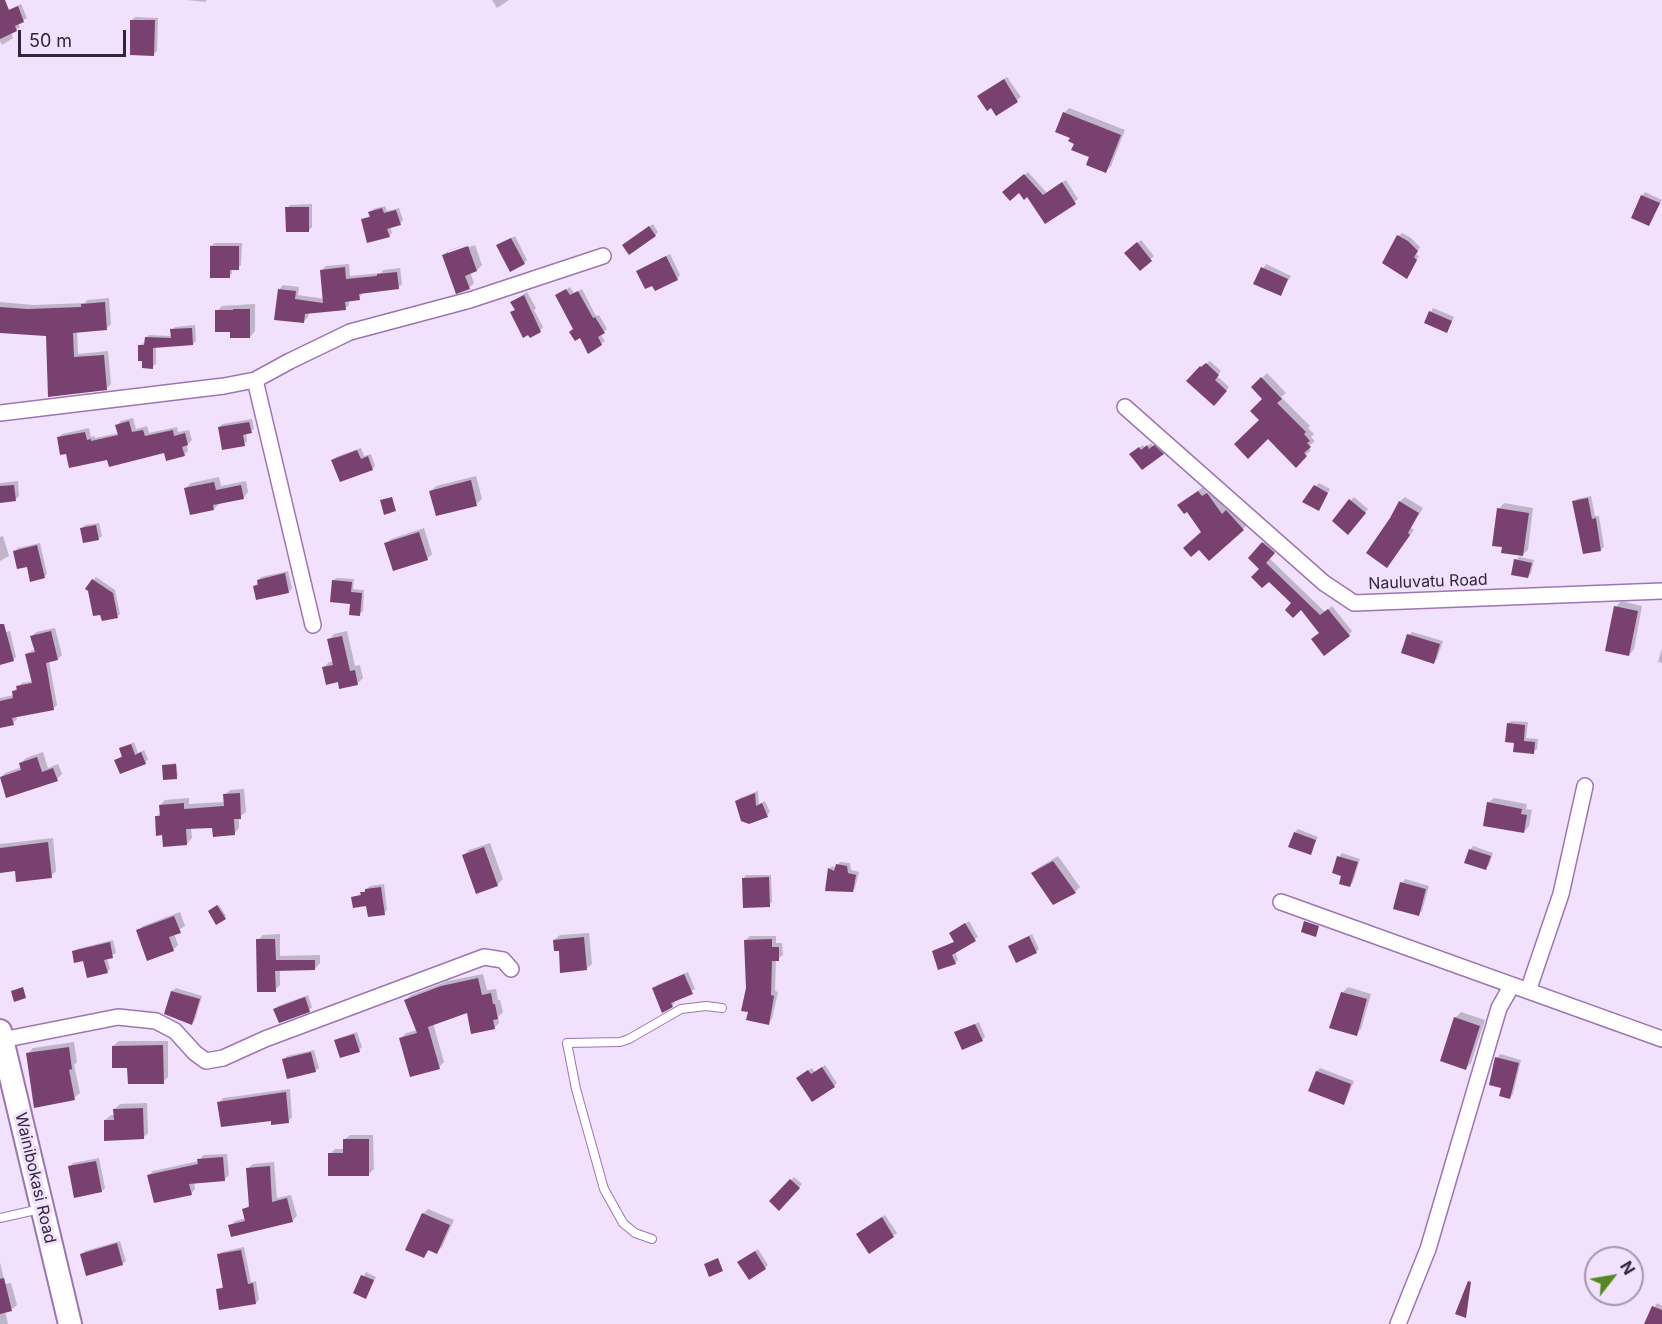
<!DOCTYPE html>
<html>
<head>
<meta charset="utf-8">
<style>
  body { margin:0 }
  #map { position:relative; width:1662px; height:1324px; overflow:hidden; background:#f1e1fc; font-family:Inter,sans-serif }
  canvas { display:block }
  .north { position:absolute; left:1584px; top:1246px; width:60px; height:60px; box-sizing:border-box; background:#f1e1fc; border:2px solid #a595b0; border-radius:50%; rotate:59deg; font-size:16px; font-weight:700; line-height:24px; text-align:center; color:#34243e }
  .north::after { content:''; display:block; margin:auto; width:21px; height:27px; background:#558920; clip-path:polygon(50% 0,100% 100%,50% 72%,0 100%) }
  .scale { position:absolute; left:18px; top:30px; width:108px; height:27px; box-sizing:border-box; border:3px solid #34243e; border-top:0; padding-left:8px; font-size:18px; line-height:21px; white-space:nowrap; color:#34243e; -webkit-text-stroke:4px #f1e1fc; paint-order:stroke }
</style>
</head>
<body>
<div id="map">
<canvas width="1662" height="1324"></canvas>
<div class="north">N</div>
<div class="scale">50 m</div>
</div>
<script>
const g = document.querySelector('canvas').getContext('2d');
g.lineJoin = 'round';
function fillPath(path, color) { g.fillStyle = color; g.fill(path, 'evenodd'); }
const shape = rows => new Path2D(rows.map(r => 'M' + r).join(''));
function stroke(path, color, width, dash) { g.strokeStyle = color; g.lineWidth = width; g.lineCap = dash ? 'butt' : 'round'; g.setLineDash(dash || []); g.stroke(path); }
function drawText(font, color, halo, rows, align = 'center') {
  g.font = font + ' Inter,sans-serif'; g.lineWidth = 6; g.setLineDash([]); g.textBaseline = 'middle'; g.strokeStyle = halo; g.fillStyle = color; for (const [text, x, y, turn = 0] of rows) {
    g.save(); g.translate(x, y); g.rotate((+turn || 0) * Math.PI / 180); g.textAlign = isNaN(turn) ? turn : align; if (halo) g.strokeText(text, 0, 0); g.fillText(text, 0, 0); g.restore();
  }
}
fillPath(shape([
  [187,0,207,0,205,2],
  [492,0,509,0,497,8],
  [21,4,27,18,18,23,20,27,16,30,11,32,13,38,2,45,0,41,0,15,6,11],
  [135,17,158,18,157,51,154,54,132,20],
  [1007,77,1021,97,997,114,982,93],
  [1069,108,1125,130,1111,166,1106,171,1071,138,1064,113],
  [1028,172,1047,193,1066,180,1078,199,1046,222,1028,195,1008,189],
  [1645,192,1662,200,1649,224,1642,196],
  [312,204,312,227,309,230,287,208,290,205],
  [385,206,387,211,399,208,403,220,400,224,390,226,392,233,389,236,362,220,371,215,370,212,373,209],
  [653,224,658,232,655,235,627,242],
  [1402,233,1411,238,1420,247,1416,254,1419,256,1407,278,1398,236],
  [515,236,527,260,524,263,498,246],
  [1141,240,1154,256,1140,269,1126,253],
  [474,242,448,251,448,254,475,245,482,265,477,270,470,272,474,283,469,288,444,255,449,250],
  [215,243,242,243,241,265,238,268,232,268,232,273,229,277,211,246],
  [670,254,680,275,677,279,638,271],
  [349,264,350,276,381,273,383,270,400,268,402,284,398,288,363,292,359,299,349,300,349,305,345,309,309,312,308,317,304,321,279,290,283,285,299,287,298,295,325,299,322,270,326,266],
  [1266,264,1291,276,1280,294,1255,283],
  [570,287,574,293,582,289,596,316,599,315,607,329,600,334,605,341,601,344,574,328,557,296],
  [527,292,536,308,534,310,543,327,540,331,512,313,516,309,512,302],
  [109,298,111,324,107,328,77,331,78,354,108,351,111,384,106,389,47,335,0,331,0,302,33,305,85,303,87,300],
  [255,304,255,331,250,337,231,330,217,311,222,306],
  [1433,308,1454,317,1447,332,1425,323],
  [195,325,196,341,193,344,156,347,156,364,152,367,140,345,146,342,146,338,149,335,172,336,172,330,175,327],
  [1210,361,1221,371,1217,376,1229,387,1214,404,1188,380,1204,364,1205,365],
  [1267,373,1286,393,1281,397,1310,426,1308,428,1314,434,1311,437,1315,441,1308,447,1311,450,1296,465,1261,420,1264,399,1253,387],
  [133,418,136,429,147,426,149,433,177,427,178,432,189,430,192,440,187,445,188,451,184,455,165,451,108,459,68,452,58,438,62,434,89,428,91,437,95,436,95,438,119,433,117,425,121,421],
  [252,419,254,429,246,433,247,441,244,444,219,428,222,424],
  [1151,443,1153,447,1158,443,1166,450,1163,453,1135,451,1143,445,1145,448],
  [361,448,364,456,371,454,375,466,372,469,333,460,336,457],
  [476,476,482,499,476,504,431,491,436,486],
  [219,477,221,486,246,481,248,492,243,498,219,504,214,509,186,488,191,483],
  [18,481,19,496,15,500,0,502,0,483],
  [1319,483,1330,489,1319,509,1316,486],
  [1203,487,1207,493,1212,489,1227,510,1232,506,1248,524,1209,559,1203,532,1184,501],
  [1591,496,1595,516,1599,516,1604,547,1600,550,1574,502,1577,499],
  [1354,497,1368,509,1351,530,1351,500],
  [1405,497,1423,508,1411,528,1414,530,1391,561,1392,519,1400,501],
  [1504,503,1533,508,1528,550,1520,557,1534,560,1531,573,1528,577,1516,560,1521,555,1499,509],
  [99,523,102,536,98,539,82,528,85,525],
  [424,528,432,554,427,559,386,544,391,539],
  [3,536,9,556,0,561,0,537],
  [1267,539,1278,548,1269,558,1325,612,1332,606,1352,631,1349,635,1321,632,1301,608,1250,558],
  [40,543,47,574,44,577,28,565,15,551,18,548],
  [288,571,292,588,289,592,255,586,261,577],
  [96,577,115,590,120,614,117,616,93,580],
  [336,578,354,579,353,589,364,590,363,611,359,614,333,581],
  [1621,601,1642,606,1634,649,1629,655,1616,607],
  [55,628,62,655,58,659,49,661,57,705,53,709,16,716,17,719,13,723,0,726,0,698,14,695,14,691,22,683,33,681,26,654,35,649,32,636,36,632],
  [10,631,16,657,13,660,0,663,0,634],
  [347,631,355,666,360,665,363,678,357,684,339,680,324,667,329,662,334,661,329,640,334,634],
  [1412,632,1443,641,1437,659,1434,662,1409,635],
  [1662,648,1662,663,1658,662],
  [1511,721,1528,722,1526,738,1538,739,1537,749,1533,752,1515,742,1508,724],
  [134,742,138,753,144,750,148,759,145,763,116,760,123,755,121,749],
  [43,752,48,768,58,764,62,774,57,779,6,796,0,778,5,773,22,767,21,763,26,758],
  [176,763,178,776,176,778,164,765],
  [244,789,246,812,239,817,239,828,234,834,214,826,191,828,192,838,187,844,164,834,156,817,161,812,160,805,165,800,189,798,189,804,225,802,225,795,230,790],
  [758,791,759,804,765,801,770,812,767,815,736,801,740,798],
  [1494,798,1527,804,1526,809,1532,810,1529,826,1524,832,1488,803],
  [1298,829,1318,837,1310,853,1295,832],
  [53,838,56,871,51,876,16,869,0,871,0,844],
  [490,843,503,879,497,885,464,855,469,850],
  [1473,846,1493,853,1489,865,1486,868,1470,850],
  [1342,853,1360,859,1353,882,1350,886,1343,875,1339,857],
  [1058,856,1080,887,1075,892,1033,873,1038,868],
  [840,862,850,863,851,870,859,872,855,888,852,891,829,869,832,866,836,868],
  [746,875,771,875,772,902,769,905,743,879],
  [1405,879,1429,886,1422,911,1418,914,1402,883],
  [384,884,387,910,384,913,353,897,368,893,356,895,362,893,370,886],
  [219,905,226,916,217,923,210,911],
  [180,912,185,926,174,933,178,945,173,950,137,931,143,926],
  [969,921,978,937,955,951,958,960,955,963,934,952,955,941,951,933],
  [589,933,592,964,586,969,560,949,554,940,560,935],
  [280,934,280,956,320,955,320,963,315,969,280,970,280,985,275,990,258,940,263,935],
  [1032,934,1039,949,1036,952,1010,946],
  [750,936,776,936,776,943,782,943,783,955,776,960,775,991,778,992,772,1019,768,1023,750,1011,746,940],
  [113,940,116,953,107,958,110,969,107,972,73,952,77,949],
  [688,972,695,989,674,1000,675,1002,672,1006,654,989,657,985],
  [483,974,487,990,496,989,498,1000,500,1000,503,1012,498,1017,499,1023,494,1028,468,1010,433,1023,444,1062,439,1067,401,1038,406,1033,417,1030,406,1000,411,995,448,981],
  [1348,987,1371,994,1361,1029,1356,1034,1342,993],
  [176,988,202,996,195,1020,192,1023,166,1013,172,991],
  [308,995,312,1007,309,1010,275,1010,278,1006],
  [1461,1012,1485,1020,1471,1063,1466,1068,1455,1018],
  [979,1022,985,1037,982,1040,956,1033],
  [357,1032,362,1047,359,1050,336,1041,339,1038],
  [119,1041,168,1041,168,1077,163,1082,129,1067,113,1046],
  [74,1042,77,1062,74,1065,80,1093,74,1098,28,1053,33,1048],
  [314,1050,319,1068,315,1071,284,1060,287,1056],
  [1500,1054,1521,1060,1513,1094,1510,1097,1502,1087,1497,1058],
  [825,1065,837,1083,834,1086,801,1075,812,1068,815,1072],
  [1320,1068,1354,1081,1346,1100,1343,1103,1310,1090,1317,1071],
  [290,1089,292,1117,288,1122,272,1119,219,1103,223,1098],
  [147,1103,148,1133,143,1138,105,1120,111,1115,115,1115,115,1109,120,1104],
  [350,1135,373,1135,374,1169,369,1174,330,1154,335,1149,344,1149,344,1140],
  [227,1154,229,1175,224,1180,194,1182,195,1189,191,1194,149,1175,153,1171,199,1161,203,1155],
  [99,1158,105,1188,102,1191,70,1166,73,1163],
  [274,1162,277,1198,291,1195,297,1216,292,1221,230,1226,235,1221,246,1218,244,1209,251,1204,248,1168,253,1164],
  [794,1177,802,1184,779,1209,771,1201],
  [428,1209,454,1220,442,1247,437,1252,430,1249,424,1256,423,1214],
  [885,1215,897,1233,893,1236,861,1231],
  [120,1241,126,1261,122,1264,82,1254,85,1251],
  [244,1247,251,1282,256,1281,259,1300,256,1303,217,1290,224,1286,219,1255,222,1252],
  [758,1249,768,1265,765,1268,739,1262],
  [0,1262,5,1284,11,1283,17,1305,12,1309,5,1311,8,1324,0,1324],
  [366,1272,376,1277,366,1297,355,1292],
  [1657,1303,1662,1306,1662,1324,1651,1324,1647,1322]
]), '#0003');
fillPath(shape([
  [0,0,5,0,9,10,18,6,24,22,15,26,17,31,0,39],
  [130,20,155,20,154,56,130,55],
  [1004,79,1018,102,996,116,991,108,987,111,977,96],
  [1063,112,1121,135,1106,173,1086,165,1089,157,1071,150,1074,144,1068,141,1070,138,1055,132],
  [1024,174,1043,195,1062,182,1076,204,1045,224,1027,197,1024,200,1019,193,1010,201,1002,192],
  [1641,195,1660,203,1649,226,1631,218],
  [285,207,309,207,309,232,286,232],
  [382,208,384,213,396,210,401,225,387,229,390,237,367,243,361,219,370,217,368,212],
  [649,226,656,236,629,255,622,245],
  [1397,235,1408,241,1418,251,1414,257,1417,260,1407,279,1382,263],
  [511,238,525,264,510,272,496,245],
  [1137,242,1152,261,1140,271,1124,253],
  [210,246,239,246,239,270,230,270,230,278,210,278],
  [468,246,477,271,465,276,470,289,456,294,442,255],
  [666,256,678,280,655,291,652,286,645,289,636,271],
  [345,267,346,279,377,276,377,274,397,272,399,289,359,294,360,300,345,302,346,310,305,314,304,323,274,320,278,289,296,291,295,299,323,303,320,270],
  [1261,267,1288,279,1281,296,1253,284],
  [566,289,570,295,578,291,593,318,595,317,605,333,598,337,602,345,588,354,580,338,575,341,569,332,573,329,555,295],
  [524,295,541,332,530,338,528,335,523,338,510,312,515,310,510,302],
  [105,302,107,330,73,333,74,357,104,355,107,390,48,397,46,336,0,333,0,307,27,309,81,307,81,304],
  [233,309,250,309,250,338,230,338,230,332,215,332,215,310,233,310],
  [1429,311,1452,321,1447,333,1424,323],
  [192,328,193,345,153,348,153,369,142,368,142,361,138,361,138,345,144,345,145,337,171,338,170,329],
  [1206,363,1219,375,1215,380,1227,391,1214,406,1186,381,1200,366,1201,367],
  [1261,377,1282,399,1277,403,1306,432,1304,434,1310,441,1307,443,1311,447,1304,453,1307,456,1296,468,1268,439,1248,459,1234,444,1259,420,1250,411,1262,399,1251,387],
  [129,421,132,432,143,430,145,436,173,430,174,436,185,433,188,445,182,447,185,456,166,461,164,453,109,467,107,460,69,468,66,454,60,455,57,437,85,432,87,440,91,439,91,441,118,435,115,425],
  [249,422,252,433,243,435,245,446,222,450,218,427],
  [1147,445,1149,449,1154,445,1164,454,1142,470,1129,454,1139,447,1141,450],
  [357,450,361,459,368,456,373,470,340,482,331,460],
  [471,480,477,506,436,516,429,491],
  [214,482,216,490,241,485,244,499,213,505,214,510,190,515,184,488],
  [14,485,16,501,0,503,0,486],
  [1314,485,1328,493,1319,511,1302,502],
  [1198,491,1202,496,1207,493,1222,514,1226,510,1244,530,1209,561,1199,550,1191,557,1183,548,1201,532,1187,512,1184,514,1177,505],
  [392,497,396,511,384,515,380,500],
  [1588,498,1592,519,1596,518,1601,551,1583,554,1572,501],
  [1349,499,1366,513,1348,535,1332,521],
  [1399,501,1419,513,1408,533,1410,535,1387,568,1366,553,1390,518],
  [1497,508,1529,513,1523,556,1501,553,1502,547,1492,546],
  [96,525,99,540,83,543,80,528],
  [419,532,428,560,393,571,384,543],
  [1262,542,1275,553,1266,563,1320,615,1328,609,1350,636,1324,656,1311,639,1319,633,1301,610,1293,618,1285,610,1291,603,1269,582,1262,588,1251,577,1259,569,1248,558],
  [37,545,45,578,30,582,27,567,17,569,13,551],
  [1514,559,1532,563,1528,578,1511,575],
  [285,573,289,593,256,600,253,586,258,585,257,580],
  [92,579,113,593,118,618,102,621,100,615,93,616,88,591,85,589],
  [332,580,352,582,351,592,362,593,360,616,349,615,350,604,330,602],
  [1614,606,1638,611,1629,656,1605,651],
  [0,624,4,624,14,661,0,665],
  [51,631,58,660,46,663,54,710,12,718,14,725,0,728,0,701,13,698,12,691,17,690,16,686,32,683,25,654,35,652,30,636],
  [1407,634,1440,644,1434,664,1401,653],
  [342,636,350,671,355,670,358,685,339,689,338,682,326,685,322,667,333,665,327,639],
  [1507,723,1525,725,1524,741,1535,742,1534,754,1513,752,1514,743,1505,742],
  [131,744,135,755,141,752,146,764,120,774,114,760,122,757,119,748],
  [37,757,42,772,53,768,58,781,6,798,0,777,21,770,19,763],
  [176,764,177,779,163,780,162,765],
  [240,793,241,819,234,819,235,835,213,837,212,828,186,829,187,845,163,847,162,835,156,836,155,816,160,816,159,805,184,803,184,809,224,806,223,794],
  [755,793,756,806,762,803,768,817,749,824,741,821,735,801],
  [1487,802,1522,809,1521,814,1527,815,1524,833,1483,826],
  [1294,832,1316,840,1311,855,1288,847],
  [48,842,52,878,16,882,15,871,0,873,0,848],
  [484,847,498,886,476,894,462,855],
  [1469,849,1491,856,1486,870,1464,863],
  [1337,856,1358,862,1350,887,1339,884,1341,876,1332,873],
  [1053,861,1076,893,1053,905,1031,873],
  [836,864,847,866,848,873,856,875,853,892,825,891,828,868,834,871],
  [769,877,770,907,743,908,742,878],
  [1400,882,1426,889,1419,916,1393,909],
  [381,887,385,915,368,917,366,906,353,908,351,897,361,895,360,892,365,892,365,889],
  [217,905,226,919,216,925,208,911],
  [174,916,181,933,169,937,174,951,147,961,136,930],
  [1304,921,1319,926,1316,937,1301,932],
  [965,923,976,941,952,955,956,964,938,970,932,951,954,942,949,933],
  [1029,936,1037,953,1016,963,1008,946],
  [584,937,587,970,560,973,559,951,554,951,553,940],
  [256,939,275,939,276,960,315,960,315,970,275,971,276,992,257,992],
  [772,939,772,947,779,947,779,961,772,961,771,995,774,996,769,1025,746,1020,748,1012,741,1011,746,988,744,940],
  [110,942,113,958,104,960,108,973,87,978,83,961,74,963,72,951],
  [684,974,693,994,671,1003,673,1007,662,1013,652,988],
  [478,978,482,995,491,993,493,1004,495,1004,498,1019,493,1020,495,1029,471,1034,467,1013,428,1027,440,1069,410,1077,399,1038,417,1033,404,1000,441,986],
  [23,987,26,998,14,1002,11,991],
  [171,991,200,999,192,1025,164,1014],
  [1341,992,1367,999,1357,1036,1329,1028],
  [305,997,310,1012,279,1023,273,1009],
  [1454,1017,1480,1026,1466,1070,1440,1061],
  [975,1024,983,1041,962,1050,954,1032],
  [354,1034,360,1052,340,1058,334,1040],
  [163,1045,164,1084,128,1084,127,1068,112,1068,112,1046],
  [69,1047,72,1069,69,1070,75,1100,34,1108,26,1053],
  [311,1052,316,1072,287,1079,282,1059],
  [1495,1057,1519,1063,1510,1099,1499,1096,1501,1088,1489,1085],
  [822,1067,835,1087,812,1102,796,1078,808,1070,811,1074],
  [1316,1071,1351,1084,1344,1105,1308,1091],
  [286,1092,289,1123,271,1125,271,1121,221,1127,217,1102],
  [143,1108,144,1139,104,1141,104,1120,114,1120,113,1109],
  [343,1139,369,1139,369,1176,328,1176,328,1153,343,1153],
  [223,1157,225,1181,189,1184,192,1195,154,1203,147,1175,198,1164,197,1159],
  [96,1161,102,1192,74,1198,68,1166],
  [270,1166,272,1202,287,1198,293,1222,231,1237,228,1225,245,1221,242,1209,249,1207,246,1168],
  [790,1179,800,1188,779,1211,769,1201],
  [422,1213,450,1225,437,1254,428,1250,424,1258,405,1250],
  [882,1217,894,1237,869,1254,856,1234],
  [117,1243,123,1265,86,1276,80,1254],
  [241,1250,248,1284,253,1283,256,1304,219,1310,216,1289,223,1288,217,1254],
  [755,1251,766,1269,749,1280,737,1262],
  [718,1258,723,1271,709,1277,704,1264],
  [361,1275,374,1280,366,1299,353,1293],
  [4,1278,12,1311,0,1314,0,1279],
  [1468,1281,1471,1282,1466,1318,1455,1314],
  [1652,1306,1662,1310,1662,1324,1644,1324]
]), '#784170');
const service = shape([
  [0,1218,40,1209],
  [652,1239,635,1233,623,1223,604,1189,576,1089,567,1043,620,1042,629,1039,681,1009,706,1006,722,1008]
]);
const minor = shape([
  [255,380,313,625],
  [1125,407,1324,583,1354,603,1662,591],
  [0,413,224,386,255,380,290,361,350,332,470,300,603,256],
  [1281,902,1662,1039],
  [1528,991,1561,894,1585,786],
  [2,1040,118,1017,156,1021,175,1031,195,1053,206,1061,223,1058,265,1039,484,957,503,960,511,969],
  [1398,1324,1428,1249,1499,1008,1512,985]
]);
const primary = shape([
  [0,1031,70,1324]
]);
stroke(service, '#9d75b4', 10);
stroke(minor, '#9d75b4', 18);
stroke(primary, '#9d75b4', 26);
stroke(service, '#fff', 8);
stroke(minor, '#fff', 15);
stroke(primary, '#fff', 22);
drawText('16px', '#34243e', '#f1e1fc', [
  ["Nauluvatu Road",1428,582,-2],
  ["Wainibokasi Road",35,1178,77]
]);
</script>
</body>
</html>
